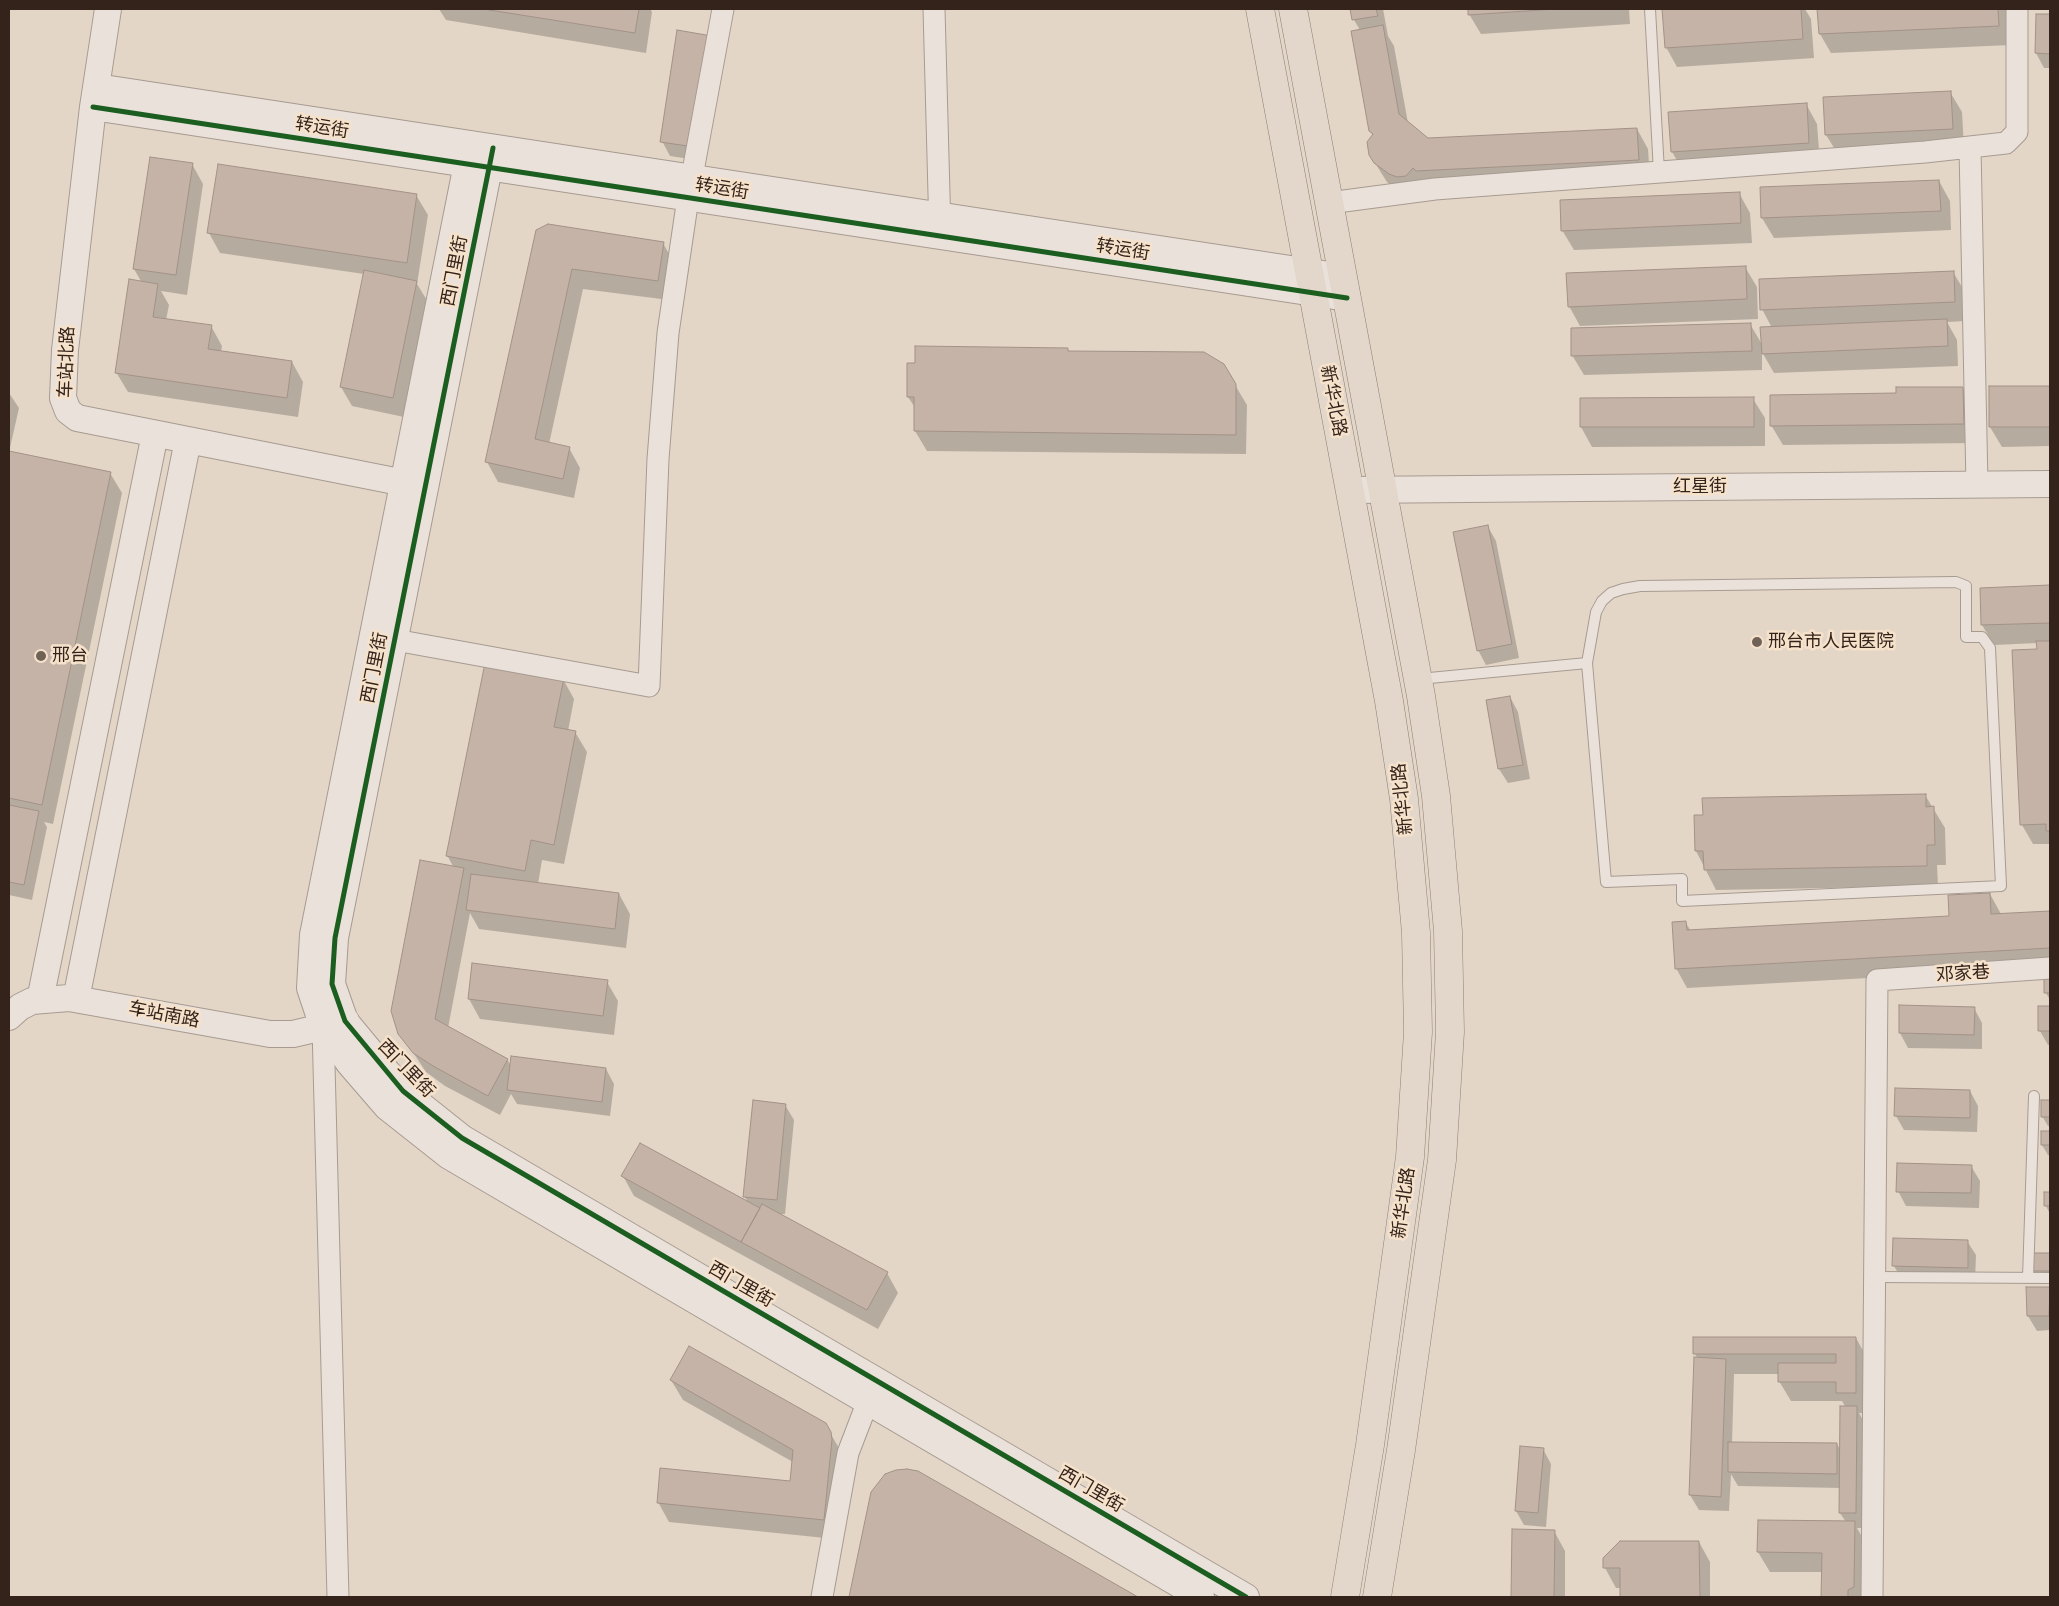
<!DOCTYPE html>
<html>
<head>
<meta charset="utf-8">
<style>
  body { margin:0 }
  #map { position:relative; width:2059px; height:1606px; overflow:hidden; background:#e3d6c7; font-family:Bitter,serif }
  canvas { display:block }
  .frame { position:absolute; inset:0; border:10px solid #34231b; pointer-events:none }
</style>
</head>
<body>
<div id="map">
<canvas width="2059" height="1606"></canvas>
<div class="frame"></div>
</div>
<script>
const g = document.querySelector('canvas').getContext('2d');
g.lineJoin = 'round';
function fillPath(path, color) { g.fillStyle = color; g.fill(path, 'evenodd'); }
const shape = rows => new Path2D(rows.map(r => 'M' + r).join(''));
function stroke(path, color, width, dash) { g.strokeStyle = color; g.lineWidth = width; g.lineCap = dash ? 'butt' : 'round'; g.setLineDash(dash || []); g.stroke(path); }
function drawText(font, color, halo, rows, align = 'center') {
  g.font = font + ' Bitter,"Noto Sans SC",serif'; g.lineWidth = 5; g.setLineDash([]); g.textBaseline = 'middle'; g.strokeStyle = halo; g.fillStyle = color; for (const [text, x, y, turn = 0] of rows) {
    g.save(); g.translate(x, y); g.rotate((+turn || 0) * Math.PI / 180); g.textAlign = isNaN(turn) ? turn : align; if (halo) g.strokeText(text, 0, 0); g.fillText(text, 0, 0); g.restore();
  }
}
fillPath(shape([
  [439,9,650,9,652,12,646,53,446,20],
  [1352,9,1383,9,1388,36,1394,46,1408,123,1427,139,1637,129,1648,149,1650,180,1401,194,1387,182,1370,155,1373,136,1370,130,1360,30,1354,20],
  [1469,9,1629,9,1630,24,1481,34,1469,14],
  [1663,9,1805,9,1811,19,1814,58,1677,67,1666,47],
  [1819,9,2008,9,2010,45,1831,53,1820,34],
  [2037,15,2050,15,2050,68,2044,68,2036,53],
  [678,32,703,161,670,156,662,141],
  [1950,92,1962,112,1964,148,1838,154,1826,135],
  [1806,104,1817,124,1820,163,1684,172,1672,152],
  [192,164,203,184,187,295,161,291,169,305,166,320,211,326,222,346,221,352,292,362,303,382,298,417,128,392,116,372,142,283,134,269],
  [1939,181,1950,201,1951,230,1774,238,1762,218],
  [1739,193,1750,213,1752,243,1574,250,1562,230],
  [416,195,428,215,417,284,428,302,404,417,352,406,341,387,364,274,220,253,209,233],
  [538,231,663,243,674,263,669,300,583,289,549,444,569,448,580,468,574,498,498,482,487,462],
  [1745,267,1757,287,1758,319,1580,326,1569,306],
  [1953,272,1965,292,1966,321,1947,322,1957,340,1958,366,1774,373,1762,352,1762,370,1584,375,1572,355,1750,324,1763,346,1772,328,1762,309],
  [1067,349,1069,352,1223,365,1247,405,1246,454,927,451,915,431,916,409,908,397],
  [1990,387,2050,387,2050,446,2002,447,1990,427],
  [1963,388,1974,408,1974,443,1783,445,1771,425,1898,395],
  [9,393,19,408,9,452,110,473,122,493,53,824,44,822,47,827,32,900,9,895],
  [1581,399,1753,399,1765,418,1765,446,1592,447,1581,427],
  [1488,527,1496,541,1519,658,1486,665,1478,650],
  [2050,586,2050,844,2033,844,2022,825,2038,643,1994,645,1982,625,1981,589],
  [563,679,574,699,568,731,575,732,587,752,564,864,542,860,538,884,619,894,630,914,626,948,479,929,470,913,448,1028,507,1059,511,1066,606,1069,614,1084,610,1116,517,1104,511,1094,500,1115,445,1086,426,1072,400,1033,454,868,447,855],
  [1510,697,1518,712,1530,779,1508,783,1499,769],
  [1925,795,1945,828,1946,865,1937,865,1938,886,1716,890,1696,851],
  [1990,894,2001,914,2050,912,2050,968,1687,988,1676,968,1685,922,1691,931,1950,917],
  [2050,979,2050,1000,2046,993,2045,980],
  [607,982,618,1001,614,1035,480,1019,469,999],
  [2050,1007,2050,1045,2048,1045,2040,1031,2039,1008],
  [1974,1008,1982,1023,1982,1049,1908,1048,1900,1033],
  [1970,1091,1978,1106,1977,1132,1904,1130,1896,1116],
  [2043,1102,2050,1102,2050,1126,2048,1126,2042,1116],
  [785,1105,794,1120,785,1214,777,1214,887,1273,898,1293,878,1329,634,1196,623,1176,748,1203,745,1197],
  [2042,1132,2050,1132,2050,1155,2048,1155,2042,1145],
  [1971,1166,1980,1181,1979,1208,1906,1206,1898,1191],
  [2046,1193,2050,1193,2050,1214,2046,1206],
  [1967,1241,1976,1255,1975,1282,1902,1280,1894,1266],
  [2034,1254,2050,1254,2050,1281,2040,1281,2034,1271],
  [2050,1288,2050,1330,2037,1331,2028,1316,2028,1289],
  [1856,1338,1867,1358,1867,1413,1859,1413,1864,1422,1864,1528,1857,1528,1865,1542,1865,1597,1822,1597,1823,1572,1770,1572,1758,1552,1846,1522,1840,1513,1841,1488,1738,1486,1731,1474,1729,1511,1699,1510,1690,1495,1695,1359,1698,1359,1695,1354],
  [1734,1374,1779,1374,1779,1381,1791,1401,1842,1401,1846,1408,1841,1451,1837,1444,1732,1443],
  [671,1380,830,1433,842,1453,835,1539,669,1522,658,1502,791,1483,793,1462,683,1400],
  [1543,1449,1551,1464,1546,1527,1524,1525,1516,1511],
  [918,1473,1135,1597,850,1597,872,1492],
  [1513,1530,1554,1531,1565,1551,1565,1597,1513,1597],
  [1699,1542,1710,1562,1710,1597,1621,1597,1621,1588,1616,1588,1605,1568]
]), '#0003');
const building = shape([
  [483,9,639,9,635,33,483,9],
  [1350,9,1376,9,1378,16,1352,20,1350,9],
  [1468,9,1555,9,1468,15,1468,9],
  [1662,9,1801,9,1803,39,1665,48,1662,9],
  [1817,9,1998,9,1999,26,1819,34,1817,9],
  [2036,14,2050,14,2050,54,2035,53,2036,14],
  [1383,25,1399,114,1428,138,1637,128,1639,160,1416,171,1413,168,1406,176,1397,177,1389,174,1374,163,1369,155,1367,142,1373,134,1369,131,1351,31,1383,25],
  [677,30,712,36,695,147,660,142,677,30],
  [1951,91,1953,129,1825,135,1823,97,1951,91],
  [1807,103,1809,143,1671,152,1668,112,1807,103],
  [150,157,193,163,176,275,133,269,150,157],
  [218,164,417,194,407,263,207,233,218,164],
  [1939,180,1941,211,1761,218,1760,187,1939,180],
  [1740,192,1741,223,1561,231,1560,200,1740,192],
  [548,224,664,242,658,281,572,269,535,439,570,447,563,479,485,462,536,230,548,224],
  [1746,266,1747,299,1568,307,1566,273,1746,266],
  [364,270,417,281,393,398,340,387,364,270],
  [1954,271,1955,302,1760,310,1759,279,1954,271],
  [129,279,158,284,153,317,212,325,208,349,292,361,287,398,115,373,129,279],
  [1947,319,1948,346,1762,354,1760,327,1947,319],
  [1751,323,1752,351,1571,356,1571,328,1751,323],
  [915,346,1068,348,1068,351,1204,352,1224,364,1236,384,1236,435,914,431,914,397,907,397,907,363,915,363,915,346],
  [1989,386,2050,386,2050,427,1989,427,1989,386],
  [1896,387,1963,387,1964,424,1770,426,1770,395,1896,393,1896,387],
  [1754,397,1754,427,1580,427,1580,398,1754,397],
  [9,451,111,472,42,805,9,798,9,451],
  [1488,525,1512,644,1477,651,1453,532,1488,525],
  [2050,585,2050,623,1981,625,1980,588,2050,585],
  [2036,641,2050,641,2050,831,2046,831,2046,824,2020,825,2012,650,2037,649,2036,641],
  [485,663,564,678,554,727,576,731,554,845,531,840,525,871,446,856,485,663],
  [1510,696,1523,765,1498,769,1486,700,1510,696],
  [1926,794,1926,807,1934,806,1935,845,1927,845,1927,866,1704,870,1703,851,1695,851,1694,815,1703,815,1702,798,1926,794],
  [9,805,39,811,24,885,9,882,9,805],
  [420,860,464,868,435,1019,508,1059,488,1096,433,1066,413,1053,398,1034,391,1011,420,860],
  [471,874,619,893,615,929,466,910,471,874],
  [1990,893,1991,914,2050,911,2050,948,1675,969,1672,922,1686,921,1687,930,1949,916,1948,895,1990,893],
  [472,963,608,980,603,1016,468,999,472,963],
  [2044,978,2050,978,2050,993,2044,993,2044,978],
  [1899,1005,1975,1007,1974,1035,1899,1033,1899,1005],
  [2038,1006,2050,1006,2050,1031,2038,1031,2038,1006],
  [511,1056,606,1068,602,1102,507,1090,511,1056],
  [1895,1088,1970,1090,1970,1118,1894,1116,1895,1088],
  [753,1100,786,1104,777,1200,743,1197,753,1100],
  [2041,1100,2050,1100,2050,1117,2041,1117,2041,1100],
  [2041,1131,2050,1131,2050,1145,2041,1145,2041,1131],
  [640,1143,760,1208,741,1242,621,1176,640,1143],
  [1897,1163,1972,1165,1971,1193,1896,1192,1897,1163],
  [2044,1192,2050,1192,2050,1206,2044,1206,2044,1192],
  [762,1204,888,1272,867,1310,741,1242,762,1204],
  [1893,1238,1968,1240,1968,1268,1892,1266,1893,1238],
  [2033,1253,2050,1253,2050,1271,2033,1271,2033,1253],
  [2026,1287,2050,1287,2049,1316,2027,1316,2026,1287],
  [1693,1337,1856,1337,1856,1393,1836,1393,1836,1382,1778,1382,1778,1363,1836,1363,1836,1354,1693,1354,1693,1337],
  [689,1346,826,1423,831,1432,832,1439,824,1520,657,1503,660,1468,790,1481,793,1450,670,1380,689,1346],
  [1694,1357,1726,1359,1721,1497,1689,1495,1694,1357],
  [1840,1406,1857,1406,1856,1513,1839,1513,1840,1406],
  [1728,1442,1837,1443,1837,1474,1728,1472,1728,1442],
  [1520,1446,1544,1448,1538,1513,1515,1511,1520,1446],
  [907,1469,918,1471,1138,1597,849,1597,871,1492,885,1474,896,1470,907,1469],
  [1758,1520,1855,1521,1854,1587,1848,1590,1848,1597,1821,1597,1822,1553,1757,1552,1758,1520],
  [1512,1529,1555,1530,1554,1597,1511,1597,1512,1529],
  [1620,1541,1699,1541,1700,1597,1620,1597,1620,1568,1603,1568,1603,1558,1620,1541]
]);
fillPath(building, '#c6b3a8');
stroke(building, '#a29187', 1);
const service = shape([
  [1650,9,1659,172],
  [1419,679,1587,663,1606,882,1682,879,1682,901,2001,886,1990,648,1982,637,1966,637,1966,586,1956,582,1640,586,1623,589,1611,593,1602,601,1596,612,1587,663],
  [1874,1277,2050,1278],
  [2028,1278,2034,1096]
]);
const minor = shape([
  [934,9,940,231],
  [1970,148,1977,485],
  [1329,203,1435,189,1925,152,2006,143,2017,132,2017,9],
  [395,640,649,686,658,459,668,333,688,198,723,9],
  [323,1027,338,1597],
  [822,1597,848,1453,868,1401],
  [1872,1597,1877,980,2050,968]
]);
const tertiary = shape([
  [108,9,93,107,65,350,63,398,68,411,77,418,420,486],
  [97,87,1343,277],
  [93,107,1347,298],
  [471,144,313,935,310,988,323,1027,349,1063,387,1107,449,1156,1201,1597],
  [493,148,335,938,332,984,345,1021,403,1091,462,1138,1246,1597],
  [1350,490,2050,484],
  [76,999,188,440],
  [40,1000,155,434],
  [9,1017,20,1007,32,1001,69,998,270,1034,293,1034,323,1027]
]);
const secondary = shape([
  [323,1027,345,1021]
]);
const primary = shape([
  [1260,9,1389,701,1404,799,1416,933,1418,1032,1410,1157,1370,1445,1345,1597],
  [1293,9,1421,696,1436,796,1448,931,1450,1032,1442,1160,1401,1450,1377,1597]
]);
stroke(service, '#a79b91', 12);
stroke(minor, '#a79b91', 23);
stroke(tertiary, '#a79b91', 28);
stroke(secondary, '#978b81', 29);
stroke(primary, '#8d8178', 29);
stroke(service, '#eae2da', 10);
stroke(minor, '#eae2da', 21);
stroke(tertiary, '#eae2da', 26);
stroke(secondary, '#eae2da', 28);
stroke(primary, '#e2d7ca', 28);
stroke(shape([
  [93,107,1347,298],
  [493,148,335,938,332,984,345,1021,403,1091,462,1138,1246,1597]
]), '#1b5e20', 5);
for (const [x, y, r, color] of [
  [1757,642,6,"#716257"],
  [41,656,6,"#716257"]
]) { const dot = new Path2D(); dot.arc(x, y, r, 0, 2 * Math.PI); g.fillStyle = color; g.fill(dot); stroke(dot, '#f6e2cb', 2); }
drawText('18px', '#34231b', '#f6e2cb', [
  ["转运街",322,128,9],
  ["转运街",722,189,9],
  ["转运街",1123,250,9],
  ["西门里街",455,271,-79],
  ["车站北路",67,362,-88],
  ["新华北路",1333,401,79],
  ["红星街",1700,487],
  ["西门里街",375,668,-79],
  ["新华北路",1403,799,-96],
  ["邓家巷",1963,974,-4],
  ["车站南路",164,1015,11],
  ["西门里街",406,1069,46],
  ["新华北路",1404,1203,-82],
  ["西门里街",741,1285,30],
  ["西门里街",1091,1490,30]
]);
drawText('18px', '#34231b', '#f6e2cb', [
  ["邢台市人民医院",1768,642],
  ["邢台",52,656]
], 'left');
</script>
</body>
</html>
